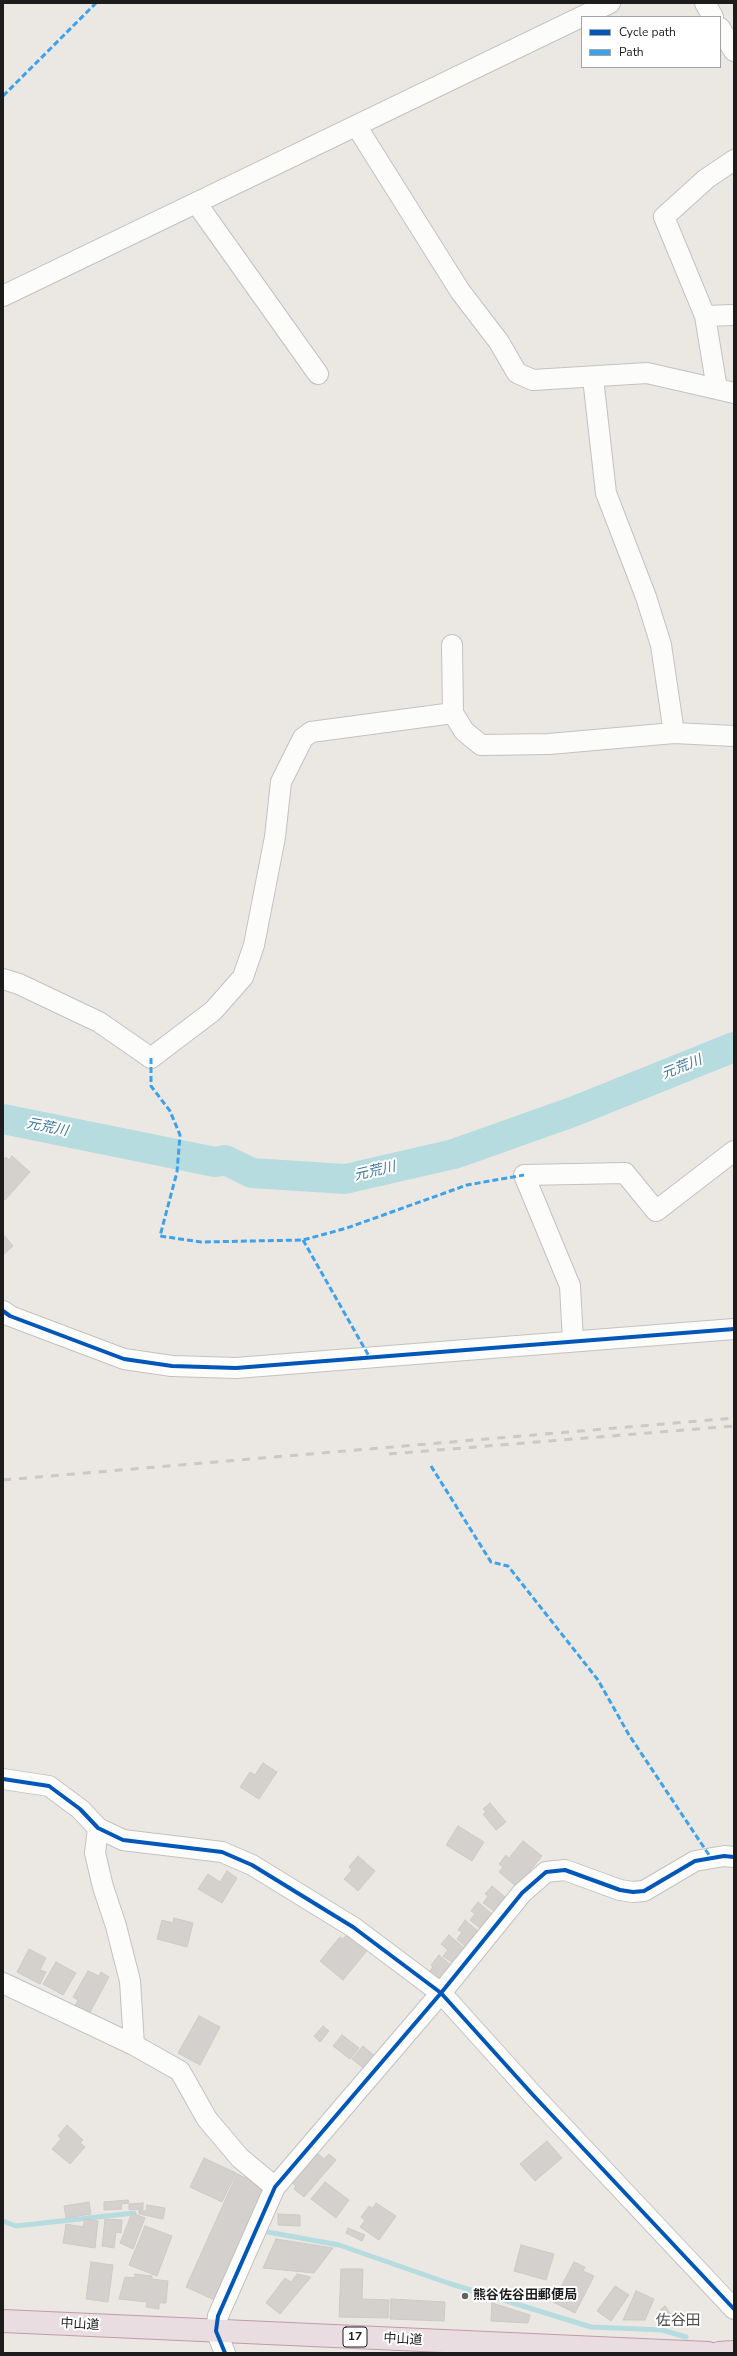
<!DOCTYPE html>
<html>
<head>
<meta charset="utf-8">
<style>
  body { margin:0 }
  #map { position:relative; width:737px; height:2356px; overflow:hidden; background:#ebe8e4; font-family:"Nunito Sans",sans-serif }
  canvas { display:block }
  .frame { position:absolute; inset:0; border:4px solid #1c1c1c; pointer-events:none }
  .legend { position:absolute; left:581px; top:16px; width:140px; height:52px; box-sizing:border-box; background:#fff; border:1px solid #a4a4a4; margin:0; padding:5px 7px; list-style:none; font-size:12px; color:#1c1c1c }
  .legend li { display:flex; align-items:center; gap:8px; height:20px }
  .legend b { width:20px; border:1px solid #a4a4a4 }
</style>
</head>
<body>
<div id="map">
<canvas width="737" height="2356"></canvas>
<div class="frame"></div>
<ul class="legend">
<li><b style="height:5px;background:#0057b8"></b>Cycle path</li>
<li><b style="height:5px;background:#3da2ea"></b>Path</li>
</ul>
</div>
<script>
const g = document.querySelector('canvas').getContext('2d');
g.lineJoin = 'round';
const shape = rows => new Path2D(rows.map(r => 'M' + r).join(''));
function stroke(path, color, width, dash) { g.strokeStyle = color; g.lineWidth = width; g.lineCap = dash ? 'butt' : 'round'; g.setLineDash(dash || []); g.stroke(path); }
function fillPath(path, color) { g.fillStyle = color; g.fill(path, 'evenodd'); }
function drawText(font, color, halo, rows, align = 'center') {
  g.font = font + ' "Nunito Sans","Noto Sans JP",sans-serif'; g.lineWidth = 4; g.setLineDash([]); g.textBaseline = 'middle'; g.strokeStyle = halo; g.fillStyle = color; for (const [text, x, y, turn = 0] of rows) {
    g.save(); g.translate(x, y); g.rotate((+turn || 0) * Math.PI / 180); g.textAlign = isNaN(turn) ? turn : align; if (halo) g.strokeText(text, 0, 0); g.fillText(text, 0, 0); g.restore();
  }
}
stroke(shape([
  [3,2221,16,2226,134,2213],
  [262,2231,339,2245,448,2283,591,2327,662,2330,686,2337]
]), '#b6dce0', 5);
stroke(shape([
  [3,1119,215,1162,225,1160,252,1173,345,1179,454,1154,575,1111,734,1047]
]), '#b6dce0', 30);
const building = shape([
  [12,1156,30,1172,5,1200,3,1198,3,1160,6,1157,9,1160,12,1156],
  [3,1234,13,1246,3,1255,3,1234],
  [263,1763,277,1772,259,1799,240,1787,250,1772,255,1775,263,1763],
  [490,1803,506,1822,496,1830,483,1814,486,1812,483,1809,490,1803],
  [458,1826,484,1842,472,1861,446,1845,458,1826],
  [523,1841,542,1856,517,1887,499,1872,503,1867,499,1864,506,1855,509,1858,523,1841],
  [358,1856,375,1871,358,1891,344,1879,352,1870,349,1867,358,1856],
  [227,1871,237,1878,222,1903,198,1889,208,1874,220,1882,227,1871],
  [492,1886,505,1897,494,1911,483,1903,488,1896,485,1894,492,1886],
  [478,1902,492,1914,480,1928,470,1920,475,1914,471,1911,478,1902],
  [174,1918,193,1923,187,1947,157,1939,162,1920,173,1923,174,1918],
  [465,1920,478,1931,466,1947,457,1939,462,1932,458,1930,465,1920],
  [350,1931,370,1947,343,1980,320,1961,340,1937,343,1939,350,1931],
  [449,1935,465,1949,453,1963,443,1956,448,1950,441,1944,449,1935],
  [29,1949,46,1958,40,1970,46,1972,40,1984,17,1972,29,1949],
  [439,1955,452,1966,439,1981,429,1972,433,1967,431,1965,439,1955],
  [56,1962,76,1973,63,1995,43,1984,56,1962],
  [88,1971,99,1976,101,1972,109,1977,89,2014,75,2006,78,2000,73,1997,88,1971],
  [199,2016,220,2027,200,2065,178,2053,199,2016],
  [323,2026,329,2031,320,2042,314,2036,323,2026],
  [342,2035,359,2048,350,2059,333,2046,342,2035],
  [363,2046,377,2058,367,2071,352,2059,363,2046],
  [67,2125,83,2140,80,2143,85,2147,70,2164,52,2149,61,2139,58,2136,67,2125],
  [547,2141,562,2158,535,2181,520,2164,547,2141],
  [315,2151,324,2159,329,2154,336,2160,304,2197,294,2189,296,2186,290,2181,315,2151],
  [204,2158,236,2173,222,2202,190,2187,204,2158],
  [237,2174,269,2188,219,2302,186,2287,237,2174],
  [325,2182,349,2200,336,2218,311,2199,325,2182],
  [128,2200,129,2203,121,2204,122,2209,104,2210,104,2202,128,2200],
  [89,2202,91,2214,66,2218,64,2206,89,2202],
  [143,2203,143,2209,129,2210,129,2204,143,2203],
  [376,2203,396,2216,379,2240,360,2227,365,2220,361,2217,369,2206,373,2208,376,2203],
  [147,2205,165,2208,163,2219,139,2214,139,2210,146,2211,147,2205],
  [132,2213,145,2218,133,2249,120,2243,132,2213],
  [278,2214,300,2215,300,2226,278,2225,278,2214],
  [85,2219,98,2221,95,2248,63,2243,66,2224,83,2227,85,2219],
  [105,2219,122,2220,121,2233,116,2232,114,2248,102,2246,105,2219],
  [145,2226,172,2236,157,2276,129,2265,145,2226],
  [348,2228,365,2235,362,2241,346,2233,348,2228],
  [276,2239,333,2248,314,2273,263,2268,276,2239],
  [521,2245,554,2254,546,2280,514,2271,521,2245],
  [91,2262,113,2265,108,2302,86,2299,91,2262],
  [574,2262,585,2267,583,2271,594,2276,575,2313,553,2302,574,2262],
  [341,2269,363,2269,362,2299,389,2300,388,2318,339,2317,341,2269],
  [135,2274,152,2276,152,2279,168,2281,166,2303,159,2303,159,2309,146,2307,147,2302,119,2299,125,2277,135,2278,135,2274],
  [297,2274,311,2277,280,2314,266,2303,285,2278,291,2282,297,2274],
  [615,2286,629,2295,611,2321,597,2311,615,2286],
  [636,2291,654,2299,645,2320,623,2320,636,2291],
  [391,2299,445,2302,444,2321,390,2319,391,2299],
  [492,2303,530,2315,528,2323,491,2321,492,2303],
  [665,2306,678,2324,671,2328,659,2311,665,2306]
]);
fillPath(building, '#d3d0cd');
stroke(building, '#cec9c5', 1);
const minor = shape([
  [705,3,713,17],
  [720,28,734,51],
  [357,127,460,291,499,342,517,373,533,380,647,373,717,389,705,316],
  [734,160,706,179,664,217,705,316,734,315],
  [197,204,318,374],
  [3,296,610,3],
  [593,378,606,493,646,597,661,645,674,733],
  [717,389,734,393],
  [452,645,453,713,464,731,481,745,549,744,674,733,734,736],
  [3,979,19,984,99,1022,151,1058,213,1011,243,977,254,945,275,837,281,782,303,738,311,732,453,713],
  [3,1311,10,1316,124,1359,172,1366,236,1368,734,1329],
  [573,1341,570,1286,524,1175,625,1173,656,1211,734,1151],
  [3,1779,49,1786,80,1809,98,1828,123,1840,222,1852,252,1865,353,1927,441,1993,533,2095,734,2309],
  [98,1828,95,1853,103,1887,116,1926,130,1981,134,2045],
  [3,1983,134,2045,180,2071,207,2119,240,2158,275,2187],
  [225,2353,216,2331,218,2316,275,2187,441,1993,522,1893,546,1872,565,1870,620,1890,633,1892,644,1891,695,1861,724,1856,734,1857]
]);
const highway = shape([
  [3,2321,708,2353],
  [719,2353,734,2352]
]);
stroke(minor, '#c3c2c0', 22);
stroke(highway, '#c19aaa', 24);
stroke(minor, '#fcfcfb', 20);
stroke(highway, '#eadde1', 22);
stroke(shape([
  [389,1454,734,1426],
  [3,1480,734,1418]
]), '#c9c9c8', 3, [8, 8]);
stroke(shape([
  [3,96,96,3],
  [151,1058,151,1086,170,1111,180,1135,177,1172,160,1236,201,1242,303,1240,347,1228,467,1185,524,1175],
  [303,1240,370,1358],
  [431,1466,491,1562,508,1566,598,1680,629,1735,711,1858]
]), '#3da2ea', 3, [6, 3]);
stroke(shape([
  [3,1311,10,1316,124,1359,172,1366,236,1368,734,1329],
  [3,1779,49,1786,80,1809,98,1828,123,1840,222,1852,252,1865,353,1927,441,1993,533,2095,734,2309],
  [225,2353,216,2331,218,2316,275,2187,441,1993,522,1893,546,1872,565,1870,620,1890,633,1892,644,1891,695,1861,724,1856,734,1857]
]), '#0057b8', 4);
for (const [x, y, r, color] of [
  [465,2296,4,"#646362"]
]) { const dot = new Path2D(); dot.arc(x, y, r, 0, 2 * Math.PI); g.fillStyle = color; g.fill(dot); stroke(dot, '#fff', 1.5); }
for (const [x, y, w] of [
  [355,2337,24]
]) { const box = new Path2D(); box.roundRect(x - w / 2, y - 10, w, 20, 3); g.fillStyle = '#fff'; g.fill(box); stroke(box, '#1c1c1c', 1); }
drawText('bold 12px', '#1c1c1c', null, [
  ["17",355,2337]
]);
drawText('bold 13px', '#1c1c1c', '#fff', [
  ["熊谷佐谷田郵便局",473,2296]
], 'left');
drawText('13px', '#1c1c1c', '#fff', [
  ["中山道",80,2325,3],
  ["中山道",403,2340,3]
]);
drawText('italic 14px', '#3f7aa0', '#fff', [
  ["元荒川",682,1068,-22],
  ["元荒川",47,1128,11],
  ["元荒川",375,1172,-13]
]);
drawText('15px', '#4f4f4f', '#fff', [
  ["佐谷田",678,2321]
]);
</script>
</body>
</html>
